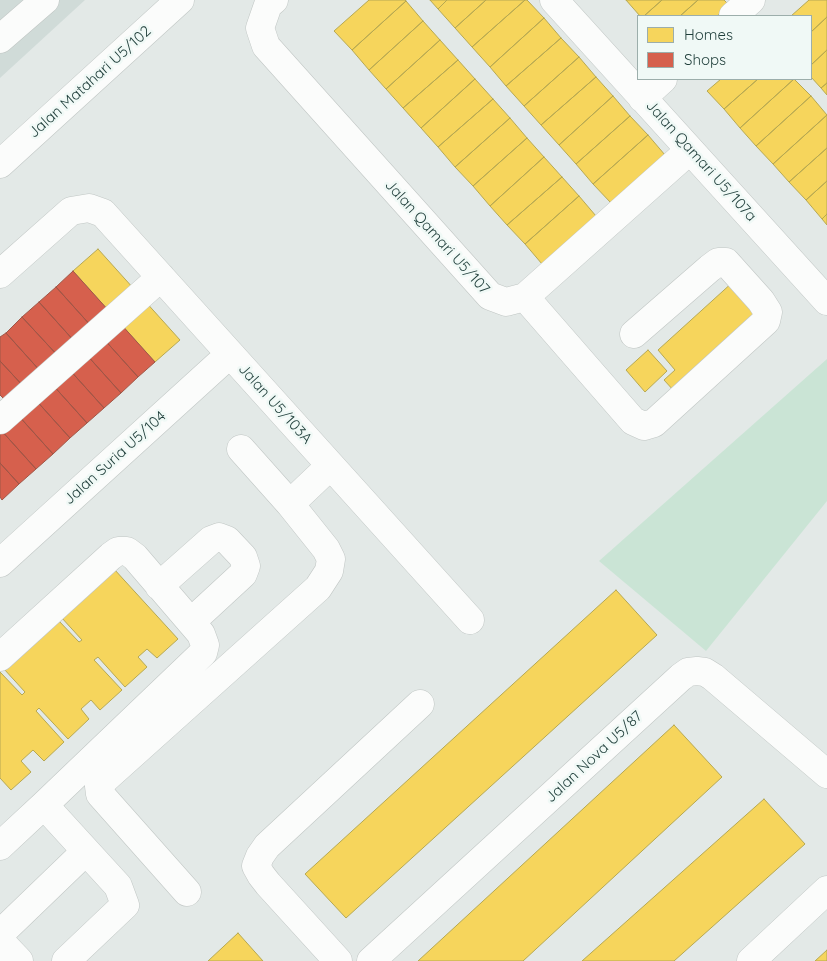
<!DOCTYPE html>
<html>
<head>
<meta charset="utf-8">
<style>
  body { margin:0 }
  #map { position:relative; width:827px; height:961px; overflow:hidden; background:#e3e9e7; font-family:Quicksand,sans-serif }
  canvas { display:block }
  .legend { position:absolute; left:637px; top:15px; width:175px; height:65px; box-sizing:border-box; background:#f0f9f6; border:1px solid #9caeab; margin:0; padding:6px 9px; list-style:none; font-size:15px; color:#1f3e3a }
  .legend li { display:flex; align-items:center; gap:10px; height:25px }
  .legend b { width:25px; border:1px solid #9caeab }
</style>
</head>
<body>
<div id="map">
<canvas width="827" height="961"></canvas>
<ul class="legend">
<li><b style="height:14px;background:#f6d55c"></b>Homes</li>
<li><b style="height:14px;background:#d6604d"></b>Shops</li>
</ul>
</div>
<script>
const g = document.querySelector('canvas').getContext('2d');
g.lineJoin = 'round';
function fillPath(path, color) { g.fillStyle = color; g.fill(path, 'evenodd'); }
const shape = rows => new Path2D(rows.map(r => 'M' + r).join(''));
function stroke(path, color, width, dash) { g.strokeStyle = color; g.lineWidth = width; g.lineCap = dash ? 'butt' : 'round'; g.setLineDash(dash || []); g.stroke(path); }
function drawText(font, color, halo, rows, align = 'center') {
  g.font = font + ' Quicksand,sans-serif'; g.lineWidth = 5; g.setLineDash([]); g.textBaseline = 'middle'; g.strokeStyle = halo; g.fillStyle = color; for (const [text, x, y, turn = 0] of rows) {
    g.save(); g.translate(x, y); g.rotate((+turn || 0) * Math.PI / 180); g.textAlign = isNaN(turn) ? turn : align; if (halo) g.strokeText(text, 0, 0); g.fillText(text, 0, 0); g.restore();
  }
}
fillPath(shape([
  [0,0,85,0,0,78]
]), '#d0dbd8');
fillPath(shape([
  [827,359,827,501,706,651,599,561]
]), '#cae4d5');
const homes = shape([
  [369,0,405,0,406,1,352,50,334,31,369,0],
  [430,0,447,0,438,9,430,0],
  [447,0,486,0,455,28,438,9,447,0],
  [486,0,525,0,472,47,455,28,486,0],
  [525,0,527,0,544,18,490,67,472,47,525,0],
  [626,0,662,0,644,16,640,16,626,0],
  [662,0,698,0,680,16,644,16,662,0],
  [698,0,724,0,729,5,717,16,680,16,698,0],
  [809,0,827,0,827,17,811,32,811,16,791,16,809,0],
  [406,1,423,21,369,70,352,50,406,1],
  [827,17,827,50,811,65,811,32,827,17],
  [544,18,561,38,506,86,490,67,544,18],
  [423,21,440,40,386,89,369,70,423,21],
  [561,38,579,57,524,106,506,86,561,38],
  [440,40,458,60,403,108,386,89,440,40],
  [827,50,827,83,821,88,811,77,811,65,827,50],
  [579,57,596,77,541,125,524,106,579,57],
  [458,60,475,79,421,128,403,108,458,60],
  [596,77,613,96,559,145,541,125,596,77],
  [475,79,493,99,438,147,421,128,475,79],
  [721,79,758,79,724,109,707,91,721,79],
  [758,79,794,79,740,128,724,109,758,79],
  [794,79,811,96,756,146,740,128,794,79],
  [827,83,827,95,821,88,827,83],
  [613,96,630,116,576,164,559,145,613,96],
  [811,96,827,115,773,164,756,146,811,96],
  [493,99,510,118,455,167,438,147,493,99],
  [827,115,827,148,789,182,773,164,827,115],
  [630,116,648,135,593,184,576,164,630,116],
  [510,118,527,138,473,186,455,167,510,118],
  [648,135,665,155,611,203,593,184,648,135],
  [527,138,544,157,490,206,473,186,527,138],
  [827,148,827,181,806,200,789,182,827,148],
  [544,157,562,177,507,225,490,206,544,157],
  [562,177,579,196,525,244,507,225,562,177],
  [827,181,827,214,822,219,806,200,827,181],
  [579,196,596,216,542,264,525,244,579,196],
  [827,214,827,225,822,219,827,214],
  [98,249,134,289,109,311,73,271,98,249],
  [734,281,763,313,675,392,664,380,675,370,658,350,734,281],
  [144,300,180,340,155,362,119,322,144,300],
  [648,350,667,371,645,392,626,370,648,350],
  [114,569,178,639,157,658,147,649,138,657,147,667,125,687,98,657,94,660,122,690,100,710,91,700,81,709,89,719,68,739,39,708,36,711,64,742,44,761,33,750,21,761,31,772,11,790,0,778,0,672,22,695,25,692,4,669,58,620,79,642,82,640,61,617,114,569],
  [616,590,657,635,346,918,305,874,616,590],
  [674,725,722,777,523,961,418,961,674,725],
  [764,799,805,844,674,961,582,961,764,799],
  [238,933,263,961,208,961,238,933],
  [827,950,827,961,815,961,827,950]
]);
fillPath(homes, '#f6d55c');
stroke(homes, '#b6a852', 1);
const shops = shape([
  [73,271,109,311,92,327,56,287,73,271],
  [56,287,92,327,75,342,39,302,56,287],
  [39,302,75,342,59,357,22,317,39,302],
  [22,317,59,357,42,373,6,333,22,317],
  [119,322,155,362,138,377,102,337,119,322],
  [6,333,42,373,25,388,0,361,0,337,6,333],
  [102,337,138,377,121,393,85,353,102,337],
  [85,353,121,393,104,408,68,368,85,353],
  [0,361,25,388,8,403,0,395,0,361],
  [68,368,104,408,87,423,51,383,68,368],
  [51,383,87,423,70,438,34,398,51,383],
  [34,398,70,438,53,454,17,414,34,398],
  [17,414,53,454,36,469,0,429,17,414],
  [0,429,36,469,19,484,0,463,0,429],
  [0,463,19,484,2,500,0,497,0,463]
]);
fillPath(shops, '#d6604d');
stroke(shops, '#9f5647', 1);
const minor = shape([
  [274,0,268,5,260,28,266,46,490,296,506,302,525,297,690,150],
  [554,0,827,301],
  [733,16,751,0],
  [0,39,45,0],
  [642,98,663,79],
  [0,164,180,0],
  [0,274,71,211,89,208,103,213,470,620],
  [525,297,633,421,644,426,654,423,766,321,768,312,761,301,726,262,718,262,710,268,634,334],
  [0,420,161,277],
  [290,504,330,466],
  [0,563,230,354],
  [159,586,211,540,219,537,227,540,243,557,246,566,243,574,191,622],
  [0,657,111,556,118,551,127,551,135,557,201,634,205,645,203,653,44,805,0,846],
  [44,805,86,851],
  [187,892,100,794,99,786,106,778,318,588,329,571,331,559,326,549,290,504,241,449],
  [19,961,1,942,1,937,5,929,86,851,118,886,125,905,66,961],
  [338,961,268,884,261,875,256,866,260,856,267,846,420,704],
  [371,961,681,677,688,672,697,671,705,672,713,677,827,774],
  [751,961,827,890]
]);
stroke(minor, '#c0c6c4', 29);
stroke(minor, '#fbfcfb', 28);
drawText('15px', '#1f3e3a', '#f0f9f6', [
  ["Jalan Matahari U5/102",90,82,-42],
  ["Jalan Qamari U5/107a",701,161,48],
  ["Jalan Qamari U5/107",437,237,48],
  ["Jalan U5/103A",275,404,48],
  ["Jalan Suria U5/104",115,458,-42],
  ["Jalan Nova U5/87",594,757,-43]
]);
</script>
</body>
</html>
